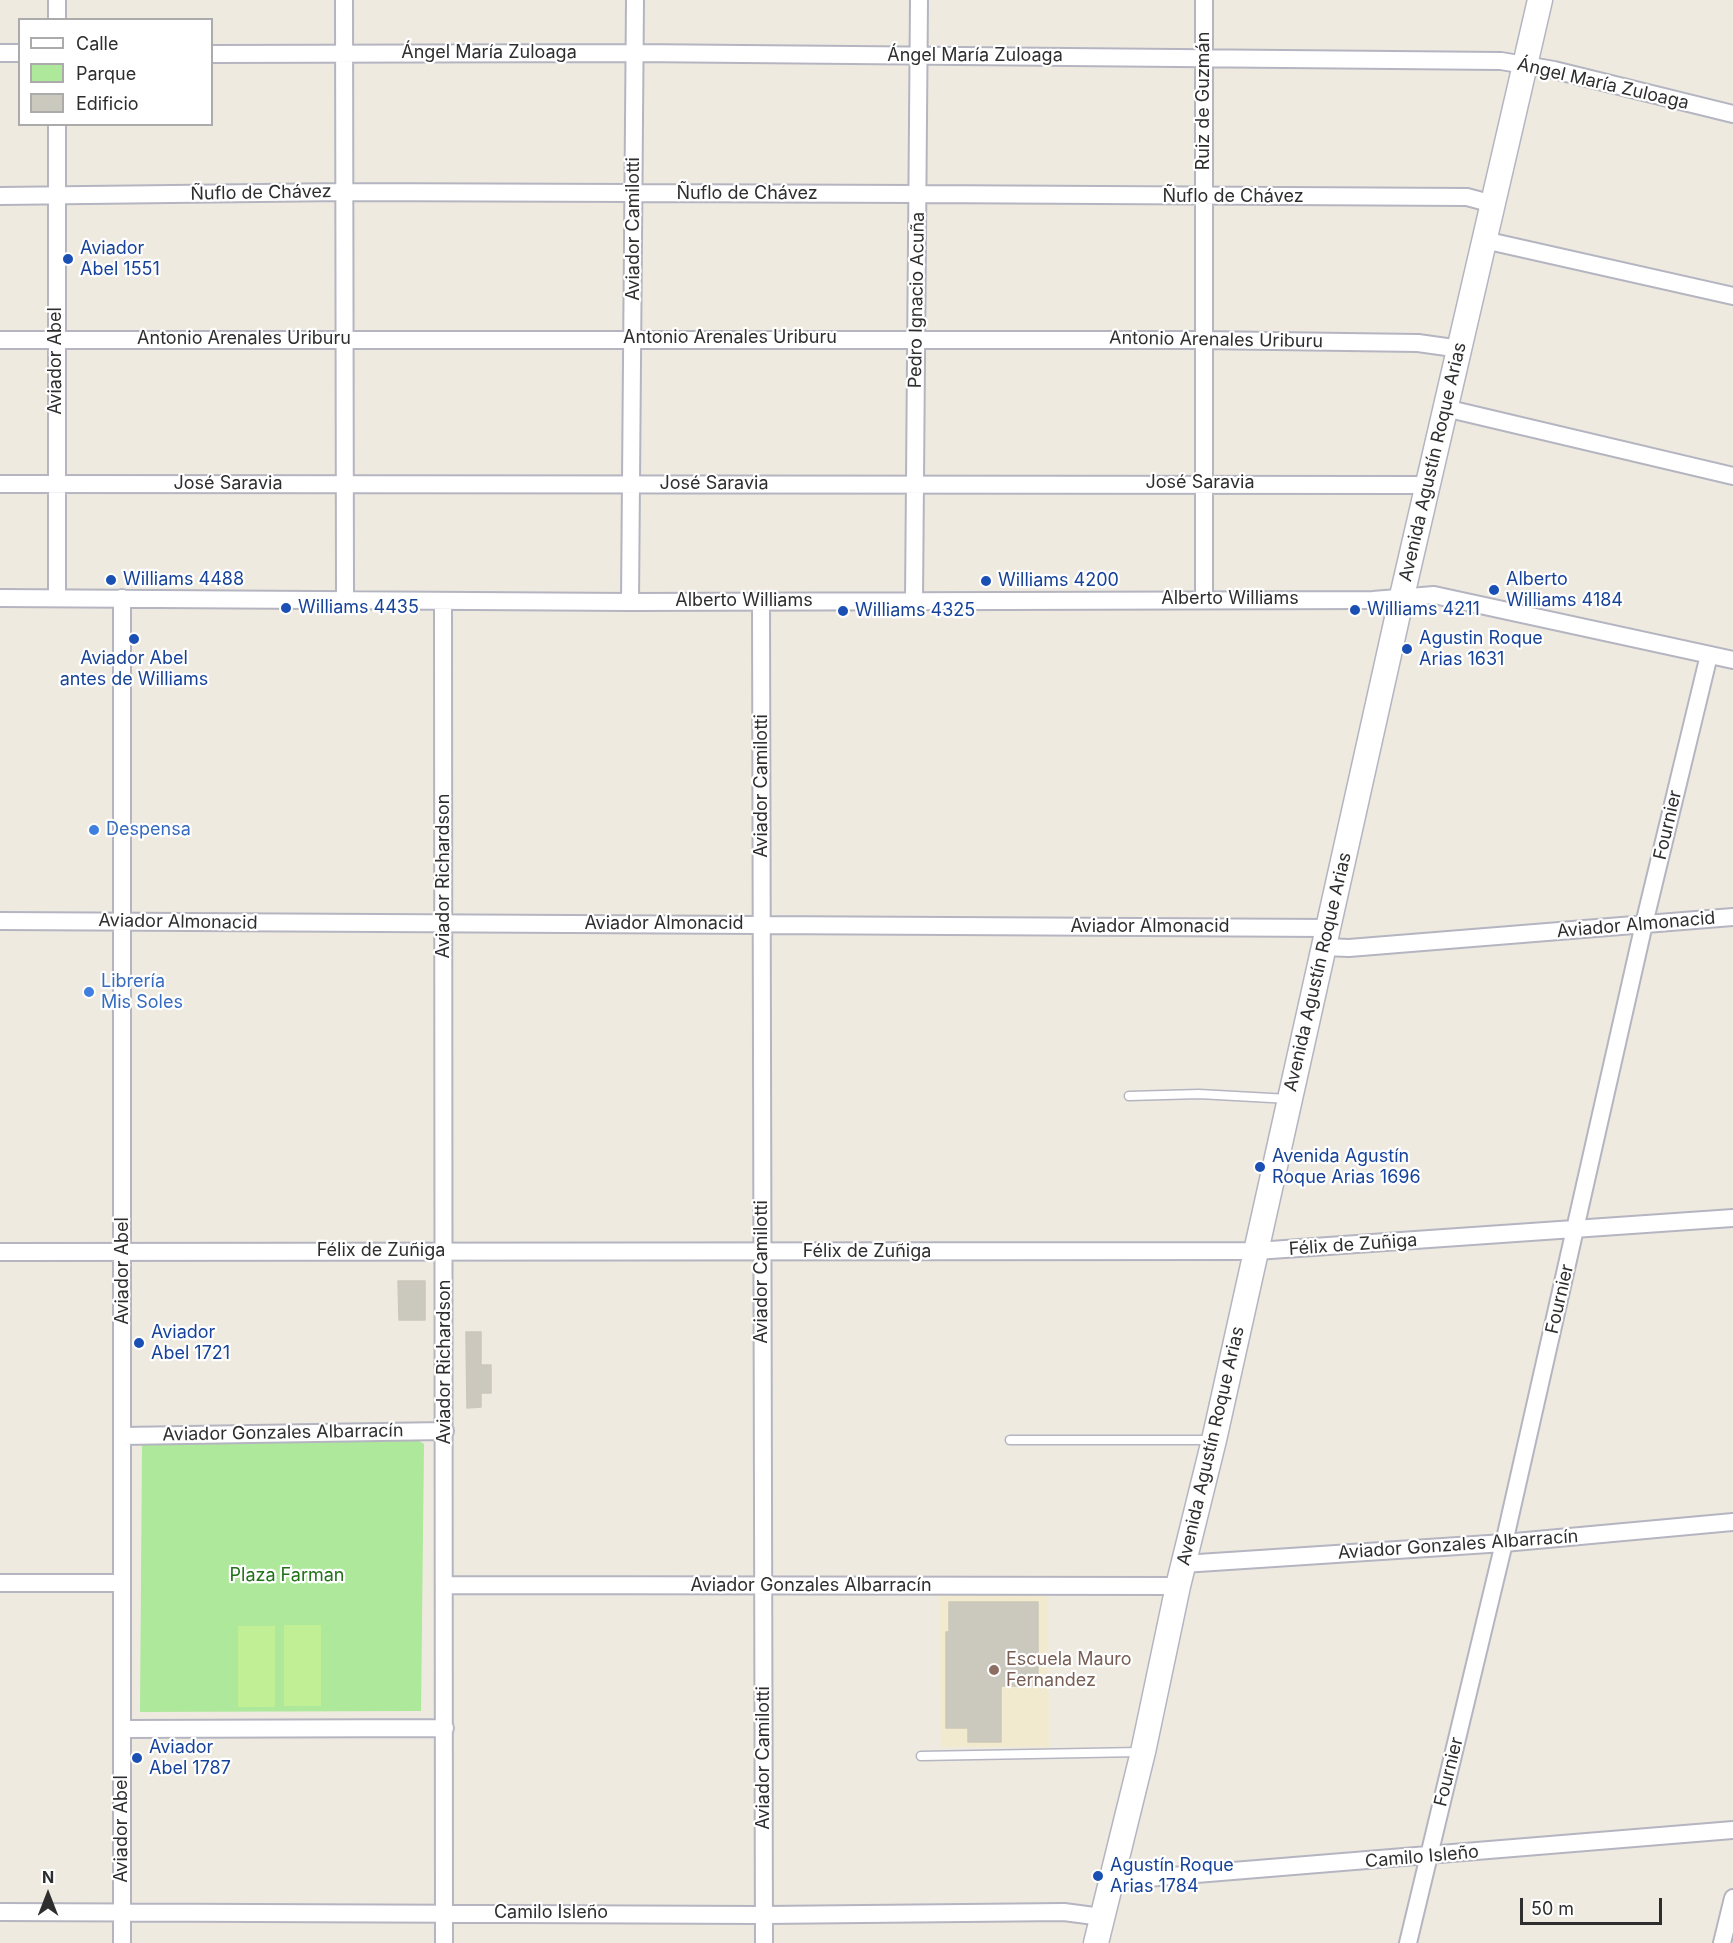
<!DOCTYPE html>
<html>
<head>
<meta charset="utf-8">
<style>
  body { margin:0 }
  #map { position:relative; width:1733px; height:1943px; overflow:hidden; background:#efeae0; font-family:Inter,sans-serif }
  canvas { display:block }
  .legend { position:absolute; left:18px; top:18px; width:195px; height:108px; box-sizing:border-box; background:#fff; border:2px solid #ababab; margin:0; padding:8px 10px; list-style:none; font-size:18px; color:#2e2e2e }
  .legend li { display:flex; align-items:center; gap:12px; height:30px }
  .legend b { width:30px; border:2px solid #ababab }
  .north { position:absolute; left:18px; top:1865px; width:60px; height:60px; -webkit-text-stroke:4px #fff; paint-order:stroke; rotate:0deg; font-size:16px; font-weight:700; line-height:24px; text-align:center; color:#2e2e2e }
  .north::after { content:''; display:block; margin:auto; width:21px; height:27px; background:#2e2e2e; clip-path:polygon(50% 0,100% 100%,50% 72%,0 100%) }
  .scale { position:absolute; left:1520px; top:1898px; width:142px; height:27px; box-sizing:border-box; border:3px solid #2e2e2e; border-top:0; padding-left:8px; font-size:18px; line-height:21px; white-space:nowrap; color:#2e2e2e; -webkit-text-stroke:4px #fff; paint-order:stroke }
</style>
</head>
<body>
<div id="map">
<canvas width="1733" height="1943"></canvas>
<ul class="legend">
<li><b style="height:8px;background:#fff"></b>Calle</li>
<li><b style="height:16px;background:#ade89b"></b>Parque</li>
<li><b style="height:16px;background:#cbc8be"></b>Edificio</li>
</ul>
<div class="north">N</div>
<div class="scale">50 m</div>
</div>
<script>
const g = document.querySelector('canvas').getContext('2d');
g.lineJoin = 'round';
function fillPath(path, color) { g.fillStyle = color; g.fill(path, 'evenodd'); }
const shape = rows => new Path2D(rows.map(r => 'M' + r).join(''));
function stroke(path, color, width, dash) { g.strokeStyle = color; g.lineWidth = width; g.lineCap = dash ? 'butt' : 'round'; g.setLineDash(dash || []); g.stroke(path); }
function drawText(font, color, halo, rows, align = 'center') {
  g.font = font + ' Inter,sans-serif'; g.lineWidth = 4.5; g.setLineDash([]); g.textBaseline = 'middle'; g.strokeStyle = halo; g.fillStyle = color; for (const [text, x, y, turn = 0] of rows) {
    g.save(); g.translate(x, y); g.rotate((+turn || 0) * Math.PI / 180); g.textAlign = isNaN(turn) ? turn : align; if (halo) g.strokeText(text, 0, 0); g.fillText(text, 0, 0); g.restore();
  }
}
fillPath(shape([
  [1048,1593,1049,1747,941,1747,939,1594]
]), '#f1eacf');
fillPath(shape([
  [416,1439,424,1444,421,1711,140,1712,142,1443]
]), '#ade89b');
fillPath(shape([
  [284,1625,321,1625,321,1706,284,1706],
  [238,1626,275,1626,275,1707,238,1707]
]), '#c1ef96');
const building = shape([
  [398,1281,425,1281,425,1320,399,1320,398,1281],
  [466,1332,481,1332,481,1365,491,1365,491,1393,481,1393,481,1407,467,1408,466,1332],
  [949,1602,1038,1602,1038,1686,1001,1686,1001,1742,968,1742,968,1728,946,1728,946,1632,949,1632,949,1602]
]);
fillPath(building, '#cbc8be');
stroke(building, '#cbc7b9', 1.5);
const service = shape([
  [1129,1096,1199,1094,1289,1099],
  [1010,1440,1211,1440],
  [921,1756,1140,1752]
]);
const minor = shape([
  [57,0,57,20],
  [344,0,345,598],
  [1204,0,1204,599],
  [0,53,20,53],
  [212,54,635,53,1501,61,1554,70,1733,114],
  [0,196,344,192,918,194,1467,197,1493,204],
  [1484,240,1733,296],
  [0,340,1202,340,1418,343,1461,349],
  [1445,408,1733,476],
  [0,484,1427,485],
  [0,598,630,602,1373,600,1434,595,1733,660],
  [57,598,57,124],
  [914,600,919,0],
  [443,602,444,1943],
  [630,602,635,0],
  [761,602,764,1943],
  [0,921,1329,928],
  [1323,947,1349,948,1733,917],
  [0,1252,1256,1251,1733,1218],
  [122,1436,445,1431],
  [1183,1564,1504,1543,1733,1522],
  [0,1583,122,1583],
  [445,1585,1178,1586],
  [122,1729,445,1728],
  [1111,1881,1733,1830],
  [0,1912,764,1915,1064,1912,1102,1917],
  [122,1943,122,598],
  [1408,1943,1504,1543,1644,924,1709,655],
  [1722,1943,1733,1898]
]);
const secondary = shape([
  [1096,1943,1143,1752,1178,1586,1214,1440,1402,596,1540,0]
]);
stroke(service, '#b4b5c1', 11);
stroke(minor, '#b4b5c1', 20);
stroke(secondary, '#b4b5c1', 27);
stroke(service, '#fff', 8);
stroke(minor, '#fff', 16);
stroke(secondary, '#fff', 24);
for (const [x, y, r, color] of [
  [68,259,6,"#1a4fb4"],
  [111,580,6,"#1a4fb4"],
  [986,581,6,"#1a4fb4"],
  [1494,590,6,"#1a4fb4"],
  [286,608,6,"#1a4fb4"],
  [1355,610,6,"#1a4fb4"],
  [843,611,6,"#1a4fb4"],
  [134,639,6,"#1a4fb4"],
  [1407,649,6,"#1a4fb4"],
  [94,830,6,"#3f7fe0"],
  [89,992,6,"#3f7fe0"],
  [1260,1167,6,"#1a4fb4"],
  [139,1343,6,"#1a4fb4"],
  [994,1670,6,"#8d6e63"],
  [137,1758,6,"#1a4fb4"],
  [1098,1876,6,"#1a4fb4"]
]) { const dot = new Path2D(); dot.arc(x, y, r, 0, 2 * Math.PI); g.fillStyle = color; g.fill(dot); stroke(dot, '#fff', 2); }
drawText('18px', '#2e2e2e', '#fff', [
  ["Ángel María Zuloaga",489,53],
  ["Ángel María Zuloaga",975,56],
  ["Ángel María Zuloaga",1603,84,13],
  ["Ruiz de Guzmán",1204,101,-90],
  ["Ñuflo de Chávez",261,193,-1],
  ["Ñuflo de Chávez",747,194],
  ["Ñuflo de Chávez",1233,197],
  ["Aviador Camilotti",634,229,-90],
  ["Pedro Ignacio Acuña",917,300,-89],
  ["Antonio Arenales Uriburu",730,338],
  ["Antonio Arenales Uriburu",244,339],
  ["Antonio Arenales Uriburu",1216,340,1],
  ["Aviador Abel",56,361,-90],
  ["Avenida Agustín Roque Arias",1433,462,-77],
  ["José Saravia",1200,483],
  ["José Saravia",228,484],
  ["José Saravia",714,484],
  ["Alberto Williams",1230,599],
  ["Alberto Williams",744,601],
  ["Aviador Camilotti",762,786,-90],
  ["Fournier",1668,825,-77],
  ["Aviador Richardson",444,876,-90],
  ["Aviador Almonacid",178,922,1],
  ["Aviador Almonacid",664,924],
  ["Aviador Almonacid",1636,925,-5],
  ["Aviador Almonacid",1150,927],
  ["Avenida Agustín Roque Arias",1318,972,-77],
  ["Félix de Zuñiga",1353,1245,-4],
  ["Félix de Zuñiga",381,1251],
  ["Félix de Zuñiga",867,1252],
  ["Aviador Abel",123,1271,-90],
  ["Aviador Camilotti",762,1272,-90],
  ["Fournier",1560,1299,-77],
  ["Aviador Richardson",445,1362,-90],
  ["Aviador Gonzales Albarracín",283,1433,-1],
  ["Avenida Agustín Roque Arias",1211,1446,-77],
  ["Aviador Gonzales Albarracín",1458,1545,-4],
  ["Aviador Gonzales Albarracín",811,1586],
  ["Aviador Camilotti",764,1758,-90],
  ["Fournier",1449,1772,-76],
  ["Aviador Abel",122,1829,-90],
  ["Camilo Isleño",1422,1857,-5],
  ["Camilo Isleño",551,1913]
]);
drawText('18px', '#164399', '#fff', [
  ["Aviador",80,249],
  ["Abel 1551",80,270],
  ["Williams 4488",123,580],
  ["Alberto",1506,580],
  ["Williams 4184",1506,601],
  ["Williams 4200",998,581],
  ["Williams 4435",298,608],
  ["Williams 4211",1367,610],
  ["Williams 4325",855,611],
  ["Agustin Roque",1419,639],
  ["Arias 1631",1419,660],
  ["Aviador Abel",134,659,"center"],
  ["antes de Williams",134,680,"center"],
  ["Avenida Agustín",1272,1157],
  ["Roque Arias 1696",1272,1178],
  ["Aviador",151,1333],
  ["Abel 1721",151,1354],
  ["Aviador",149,1748],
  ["Abel 1787",149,1769],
  ["Agustín Roque",1110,1866],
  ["Arias 1784",1110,1887]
], 'left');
drawText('18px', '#366cbe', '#fff', [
  ["Despensa",106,830],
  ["Librería",101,982],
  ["Mis Soles",101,1003]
], 'left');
drawText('18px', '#217118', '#fff', [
  ["Plaza Farman",287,1576]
]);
drawText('18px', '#785e54', '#fff', [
  ["Escuela Mauro",1006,1660],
  ["Fernandez",1006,1681]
], 'left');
</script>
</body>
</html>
